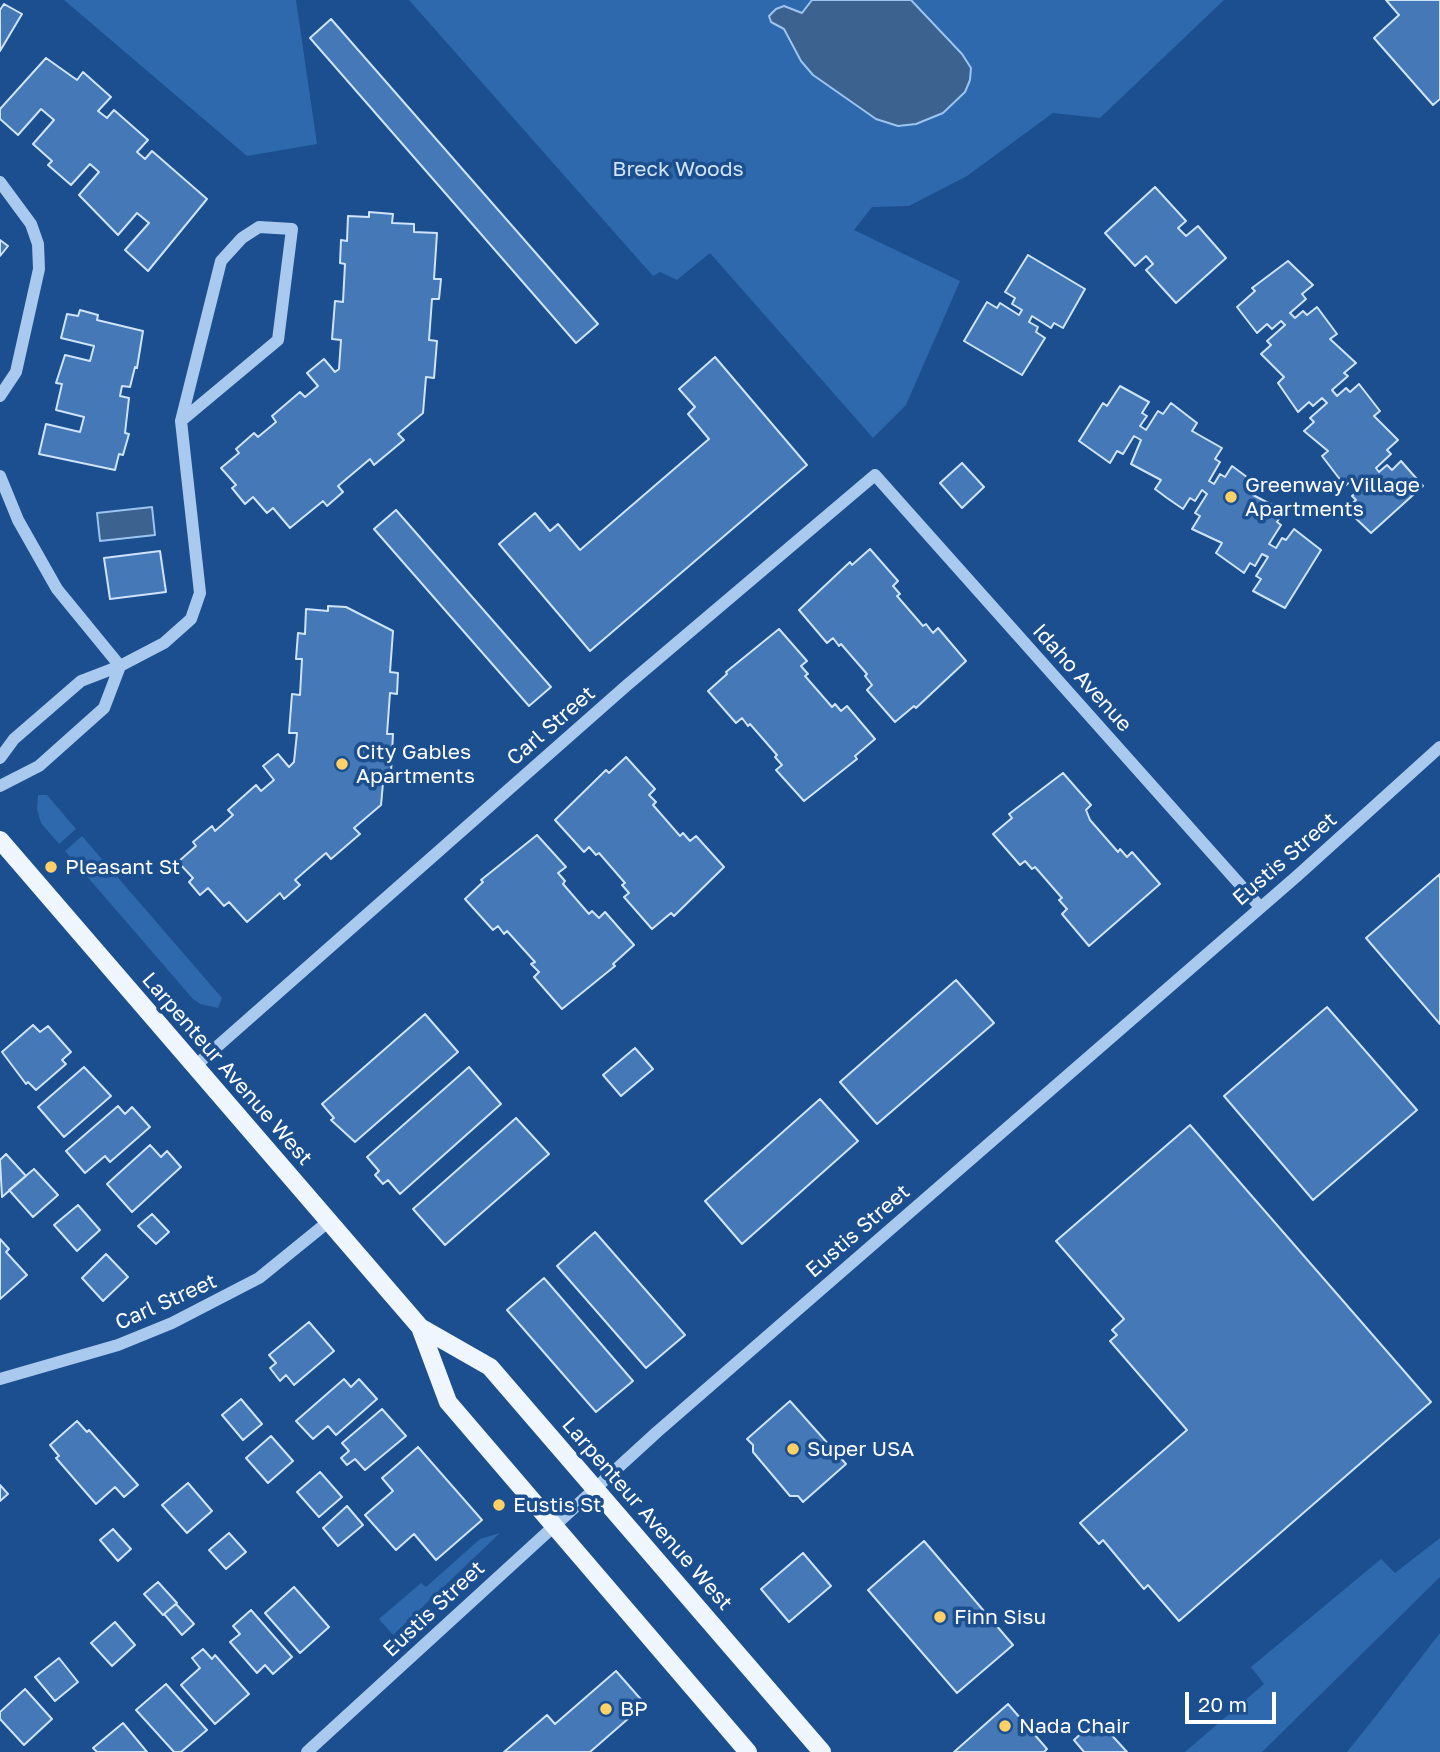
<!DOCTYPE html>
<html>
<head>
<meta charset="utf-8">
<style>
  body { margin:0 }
  #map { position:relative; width:1440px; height:1752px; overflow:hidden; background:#1b4f8f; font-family:"Golos Text",sans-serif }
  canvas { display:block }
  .scale { position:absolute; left:1185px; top:1692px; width:91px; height:32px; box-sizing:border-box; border:4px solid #fff; border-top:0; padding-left:9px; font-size:21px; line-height:24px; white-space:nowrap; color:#fff; -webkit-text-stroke:5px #1b4f8f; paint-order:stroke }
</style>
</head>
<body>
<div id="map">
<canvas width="1440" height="1752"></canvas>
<div class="scale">20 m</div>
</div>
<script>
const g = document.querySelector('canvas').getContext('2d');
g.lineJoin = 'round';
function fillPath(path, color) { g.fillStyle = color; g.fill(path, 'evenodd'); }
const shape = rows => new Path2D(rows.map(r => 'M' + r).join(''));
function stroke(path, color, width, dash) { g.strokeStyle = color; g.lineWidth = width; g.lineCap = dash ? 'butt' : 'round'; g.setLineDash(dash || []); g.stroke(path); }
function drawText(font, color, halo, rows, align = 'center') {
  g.font = font + ' "Golos Text",sans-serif'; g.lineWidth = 7; g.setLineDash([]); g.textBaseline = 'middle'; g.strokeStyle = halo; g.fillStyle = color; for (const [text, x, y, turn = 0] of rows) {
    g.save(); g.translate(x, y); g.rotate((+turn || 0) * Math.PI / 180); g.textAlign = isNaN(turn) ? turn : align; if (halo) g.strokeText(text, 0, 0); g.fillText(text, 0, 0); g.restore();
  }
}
fillPath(shape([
  [64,0,296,0,317,144,247,156],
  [409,0,812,0,802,13,784,6,784,29,851,101,876,119,943,113,965,92,962,54,911,0,1224,0,1100,118,1053,113,967,176,909,206,872,207,854,230,960,281,906,405,873,438,710,253,677,280,660,272,653,276],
  [38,795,47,795,76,829,59,844,41,823,37,809],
  [82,836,222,998,218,1008,200,1004,193,999,65,851],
  [500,1533,393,1635,379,1619,421,1583,426,1587,480,1539],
  [1440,1538,1440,1577,1262,1752,1185,1752,1264,1684,1251,1667,1381,1559,1395,1573],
  [1440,1633,1440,1752,1347,1752,1375,1717]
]), '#2e69ad');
const water = shape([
  [812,0,911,0,962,54,971,68,970,80,965,92,943,113,916,124,898,126,876,119,813,75,801,61,784,29,771,22,769,16,776,9,784,6,802,13,812,0],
  [152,507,155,535,100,541,97,513,152,507]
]);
fillPath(water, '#3c6290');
stroke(water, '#9cc4f0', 2);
const building = shape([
  [1386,0,1440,0,1440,99,1433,105,1374,38,1399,15,1386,0],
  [4,4,22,14,0,51,0,10,4,4],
  [331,19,598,324,576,343,310,38,331,19],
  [46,58,77,80,83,72,111,97,98,111,107,118,114,110,148,140,137,152,145,159,152,151,207,199,148,271,125,250,149,223,137,213,118,235,79,195,99,172,90,164,71,185,48,165,52,161,33,144,54,120,41,109,18,135,0,119,0,109,46,58],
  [1155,187,1186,221,1178,228,1186,236,1198,226,1226,258,1176,303,1146,270,1153,264,1146,256,1135,266,1105,233,1155,187],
  [369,212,393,214,392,223,414,224,414,232,437,233,434,279,441,279,439,299,432,299,429,340,437,341,434,378,426,377,423,413,398,434,404,440,374,465,370,459,338,486,343,492,327,506,323,501,290,528,273,508,267,513,253,497,245,504,232,488,236,485,221,468,239,453,236,449,254,433,258,437,276,422,272,416,300,392,305,397,318,386,307,373,324,359,335,372,339,369,341,340,332,339,335,301,343,302,345,264,340,263,341,240,347,241,348,216,369,217,369,212],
  [0,240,8,246,0,256,0,240],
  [1028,255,1085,289,1063,328,1054,323,1051,328,1032,316,1029,322,1038,327,1036,332,1045,338,1022,375,964,341,987,302,997,308,1000,303,1019,315,1022,310,1012,304,1015,298,1005,292,1028,255],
  [1288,261,1313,285,1302,294,1306,299,1290,313,1295,318,1303,311,1307,315,1317,307,1337,334,1330,339,1356,363,1344,373,1348,376,1332,390,1337,396,1346,388,1350,392,1359,384,1380,411,1374,416,1398,440,1387,450,1391,454,1376,468,1379,472,1387,465,1392,470,1401,461,1423,486,1371,533,1346,509,1356,500,1352,496,1369,481,1365,477,1356,485,1352,480,1345,486,1322,456,1328,451,1304,431,1314,422,1310,418,1327,403,1322,398,1313,406,1309,402,1298,412,1278,383,1284,377,1261,354,1271,345,1267,341,1285,325,1281,321,1272,329,1267,324,1257,333,1237,307,1255,291,1252,288,1288,261],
  [80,310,98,315,97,320,143,331,137,368,135,367,130,387,122,386,120,396,129,398,125,433,129,434,123,455,119,454,115,470,39,454,46,424,80,432,84,417,56,410,62,384,56,383,65,355,90,361,94,346,61,338,67,314,78,316,80,310],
  [715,357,807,465,590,651,499,544,535,513,550,531,558,524,580,550,709,439,688,414,695,407,679,389,715,357],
  [1120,386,1149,402,1142,413,1147,416,1140,426,1146,430,1158,411,1163,414,1171,403,1197,423,1192,431,1222,448,1215,459,1220,462,1209,481,1214,484,1220,474,1225,477,1232,466,1259,486,1253,495,1284,511,1277,522,1281,525,1269,544,1276,548,1282,538,1286,540,1294,529,1321,550,1285,608,1253,591,1261,579,1256,576,1268,557,1262,554,1255,566,1250,563,1244,573,1216,553,1222,543,1192,529,1200,516,1195,513,1207,494,1202,490,1195,501,1190,498,1183,509,1167,498,1155,489,1161,480,1131,464,1141,440,1134,436,1123,454,1117,451,1110,463,1079,441,1103,403,1107,406,1120,386],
  [962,463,984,487,962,508,940,483,962,463],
  [396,510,551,687,529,706,374,529,396,510],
  [870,549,898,581,893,586,900,594,897,596,923,626,926,624,933,633,938,628,966,661,916,708,914,706,895,722,867,690,872,685,865,676,867,674,841,644,839,646,833,638,827,643,799,610,850,562,852,565,870,549],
  [160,551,166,592,110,599,104,558,160,551],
  [328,606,346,607,393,631,390,672,398,673,397,694,390,693,387,734,393,734,391,773,384,772,381,805,354,828,360,834,331,859,326,853,295,880,300,885,284,899,280,893,247,922,229,902,224,906,208,888,200,895,189,882,193,878,178,862,196,846,193,842,212,826,215,831,233,815,228,810,256,785,261,791,274,780,263,766,278,754,289,767,294,762,297,733,289,733,292,694,300,695,302,659,296,659,298,633,305,634,306,609,328,611,328,606],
  [779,629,807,661,801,666,808,674,805,676,832,707,835,704,841,711,847,706,875,739,855,756,857,759,804,801,776,770,782,765,775,757,777,755,750,724,748,726,742,718,736,723,708,691,727,674,726,672,779,629],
  [626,757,655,789,649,795,656,802,653,805,680,836,683,833,690,841,696,836,724,867,674,916,671,913,652,929,624,897,629,893,622,885,625,883,599,853,596,855,589,847,584,852,555,820,606,770,609,773,626,757],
  [1063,773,1091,805,1086,810,1090,820,1118,852,1120,849,1127,857,1132,852,1160,884,1089,946,1062,914,1067,909,1059,900,1062,898,1035,867,1032,869,1025,861,1020,865,993,834,1012,818,1009,814,1063,773],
  [537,835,566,867,558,873,565,881,563,884,589,914,592,911,599,918,605,912,634,945,613,964,615,966,562,1009,534,977,539,972,531,964,535,962,507,931,504,934,498,926,493,930,465,899,483,882,481,880,537,835],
  [1440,874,1440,1024,1366,938,1440,874],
  [956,980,994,1023,877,1124,840,1082,956,980],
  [1327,1007,1417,1110,1313,1200,1224,1096,1327,1007],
  [425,1014,458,1052,355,1142,331,1120,334,1118,322,1104,425,1014],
  [33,1025,40,1032,48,1026,71,1052,62,1060,66,1064,36,1090,28,1082,26,1084,2,1052,33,1025],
  [635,1048,653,1069,621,1096,603,1075,635,1048],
  [84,1067,111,1096,64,1137,38,1107,84,1067],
  [469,1067,501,1104,400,1194,388,1180,383,1184,375,1175,379,1171,367,1157,469,1067],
  [820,1099,858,1141,742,1244,705,1201,820,1099],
  [118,1106,125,1114,132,1107,150,1127,110,1162,105,1156,85,1173,66,1151,118,1106],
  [516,1118,549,1154,445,1245,413,1209,516,1118],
  [1190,1125,1431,1402,1179,1621,1148,1585,1144,1589,1103,1540,1099,1544,1080,1523,1187,1430,1110,1341,1117,1335,1112,1330,1124,1319,1056,1241,1190,1125],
  [150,1145,161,1157,167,1151,181,1167,132,1212,107,1184,150,1145],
  [6,1154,26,1176,2,1197,0,1160,6,1154],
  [34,1169,58,1195,33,1217,9,1190,34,1169],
  [78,1205,100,1230,77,1251,54,1225,78,1205],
  [152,1214,169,1232,156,1244,138,1226,152,1214],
  [595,1232,685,1335,646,1368,557,1266,595,1232],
  [0,1239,9,1249,6,1252,27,1275,0,1299,0,1239],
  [106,1254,128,1277,103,1301,82,1278,106,1254],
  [544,1278,633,1381,596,1412,507,1310,544,1278],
  [309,1322,334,1351,294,1385,286,1375,280,1381,270,1368,276,1363,269,1355,309,1322],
  [344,1379,351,1387,359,1379,377,1399,336,1435,328,1426,313,1439,296,1421,344,1379],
  [241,1399,262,1424,243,1440,222,1415,241,1399],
  [790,1401,846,1464,803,1502,798,1496,790,1496,753,1452,753,1445,747,1439,790,1401],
  [382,1409,406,1436,365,1470,355,1459,347,1465,341,1458,349,1451,342,1443,382,1409],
  [77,1421,87,1432,89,1430,138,1485,124,1497,115,1487,96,1504,56,1458,59,1456,50,1445,77,1421],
  [271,1436,293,1461,268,1483,246,1458,271,1436],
  [418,1447,482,1520,436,1560,414,1534,396,1550,365,1515,393,1491,382,1478,418,1447],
  [320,1472,342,1497,319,1517,297,1492,320,1472],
  [188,1483,212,1511,187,1533,162,1505,188,1483],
  [0,1485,8,1494,0,1501,0,1485],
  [347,1506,363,1525,338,1546,323,1528,347,1506],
  [113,1529,131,1549,118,1561,100,1540,113,1529],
  [229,1533,246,1552,226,1569,209,1550,229,1533],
  [924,1541,1013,1645,957,1693,868,1590,924,1541],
  [803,1553,831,1586,789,1622,761,1589,803,1553],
  [158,1582,177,1603,163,1615,144,1594,158,1582],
  [294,1587,329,1627,300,1653,265,1613,294,1587],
  [176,1604,194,1624,182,1635,164,1614,176,1604],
  [251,1610,292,1657,273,1674,265,1665,257,1673,230,1642,240,1634,233,1626,251,1610],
  [115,1622,135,1645,112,1666,91,1643,115,1622],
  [203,1649,212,1659,215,1655,249,1694,215,1724,181,1685,200,1668,192,1658,203,1649],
  [59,1658,78,1682,55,1701,35,1677,59,1658],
  [616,1671,645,1704,590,1752,504,1752,547,1715,555,1724,616,1671],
  [166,1684,207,1730,181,1752,174,1752,136,1710,166,1684],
  [25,1689,52,1719,24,1745,0,1719,0,1712,25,1689],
  [1008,1704,1047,1749,1044,1752,954,1752,1008,1704],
  [1097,1719,1127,1752,1084,1752,1074,1740,1097,1719],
  [123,1723,147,1752,97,1752,93,1748,123,1723]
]);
fillPath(building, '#4478b7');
stroke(building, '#cfe3fa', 2);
stroke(shape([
  [0,182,31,224,38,244,39,269,16,372,0,396],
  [0,476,18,520,57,589,120,666],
  [0,758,14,739,81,681,120,666,164,643,191,619,200,593,181,421,278,340,292,229,259,227,242,238,221,261,181,421],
  [0,786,39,766,104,708,120,666],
  [194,1067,626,686,875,475,1260,907],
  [0,1379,118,1345,172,1323,259,1278,328,1222],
  [307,1752,657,1432,1297,876,1440,747]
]), '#a9c9ee', 12);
stroke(shape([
  [0,840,420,1327,490,1367,822,1752],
  [420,1327,448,1402,748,1752]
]), '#f0f6ff', 18);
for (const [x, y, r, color] of [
  [1231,497,7,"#ffd166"],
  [342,764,7,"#ffd166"],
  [51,867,7,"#ffd166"],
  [793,1449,7,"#ffd166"],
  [499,1505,7,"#ffd166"],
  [940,1617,7,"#ffd166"],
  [606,1709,7,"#ffd166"],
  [1005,1726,7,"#ffd166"]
]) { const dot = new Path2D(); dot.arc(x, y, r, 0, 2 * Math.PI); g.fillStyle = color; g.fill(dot); stroke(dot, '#1b4f8f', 2.5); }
drawText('21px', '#cfe3fa', '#1b4f8f', [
  ["Breck Woods",678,169]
]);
drawText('21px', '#fff', '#1b4f8f', [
  ["Greenway Village",1245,485],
  ["Apartments",1245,509],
  ["City Gables",356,752],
  ["Apartments",356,776],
  ["Pleasant St",65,867],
  ["Super USA",807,1449],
  ["Eustis St",513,1505],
  ["Finn Sisu",954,1617],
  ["BP",620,1709],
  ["Nada Chair",1019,1726]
], 'left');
drawText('21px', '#fff', '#1b4f8f', [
  ["Idaho Avenue",1082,678,48],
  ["Carl Street",551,726,-41],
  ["Eustis Street",1285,859,-41],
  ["Larpenteur Avenue West",227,1069,49],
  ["Eustis Street",858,1231,-41],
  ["Carl Street",166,1302,-24],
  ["Larpenteur Avenue West",647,1514,49],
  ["Eustis Street",434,1609,-43]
]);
</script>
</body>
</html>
